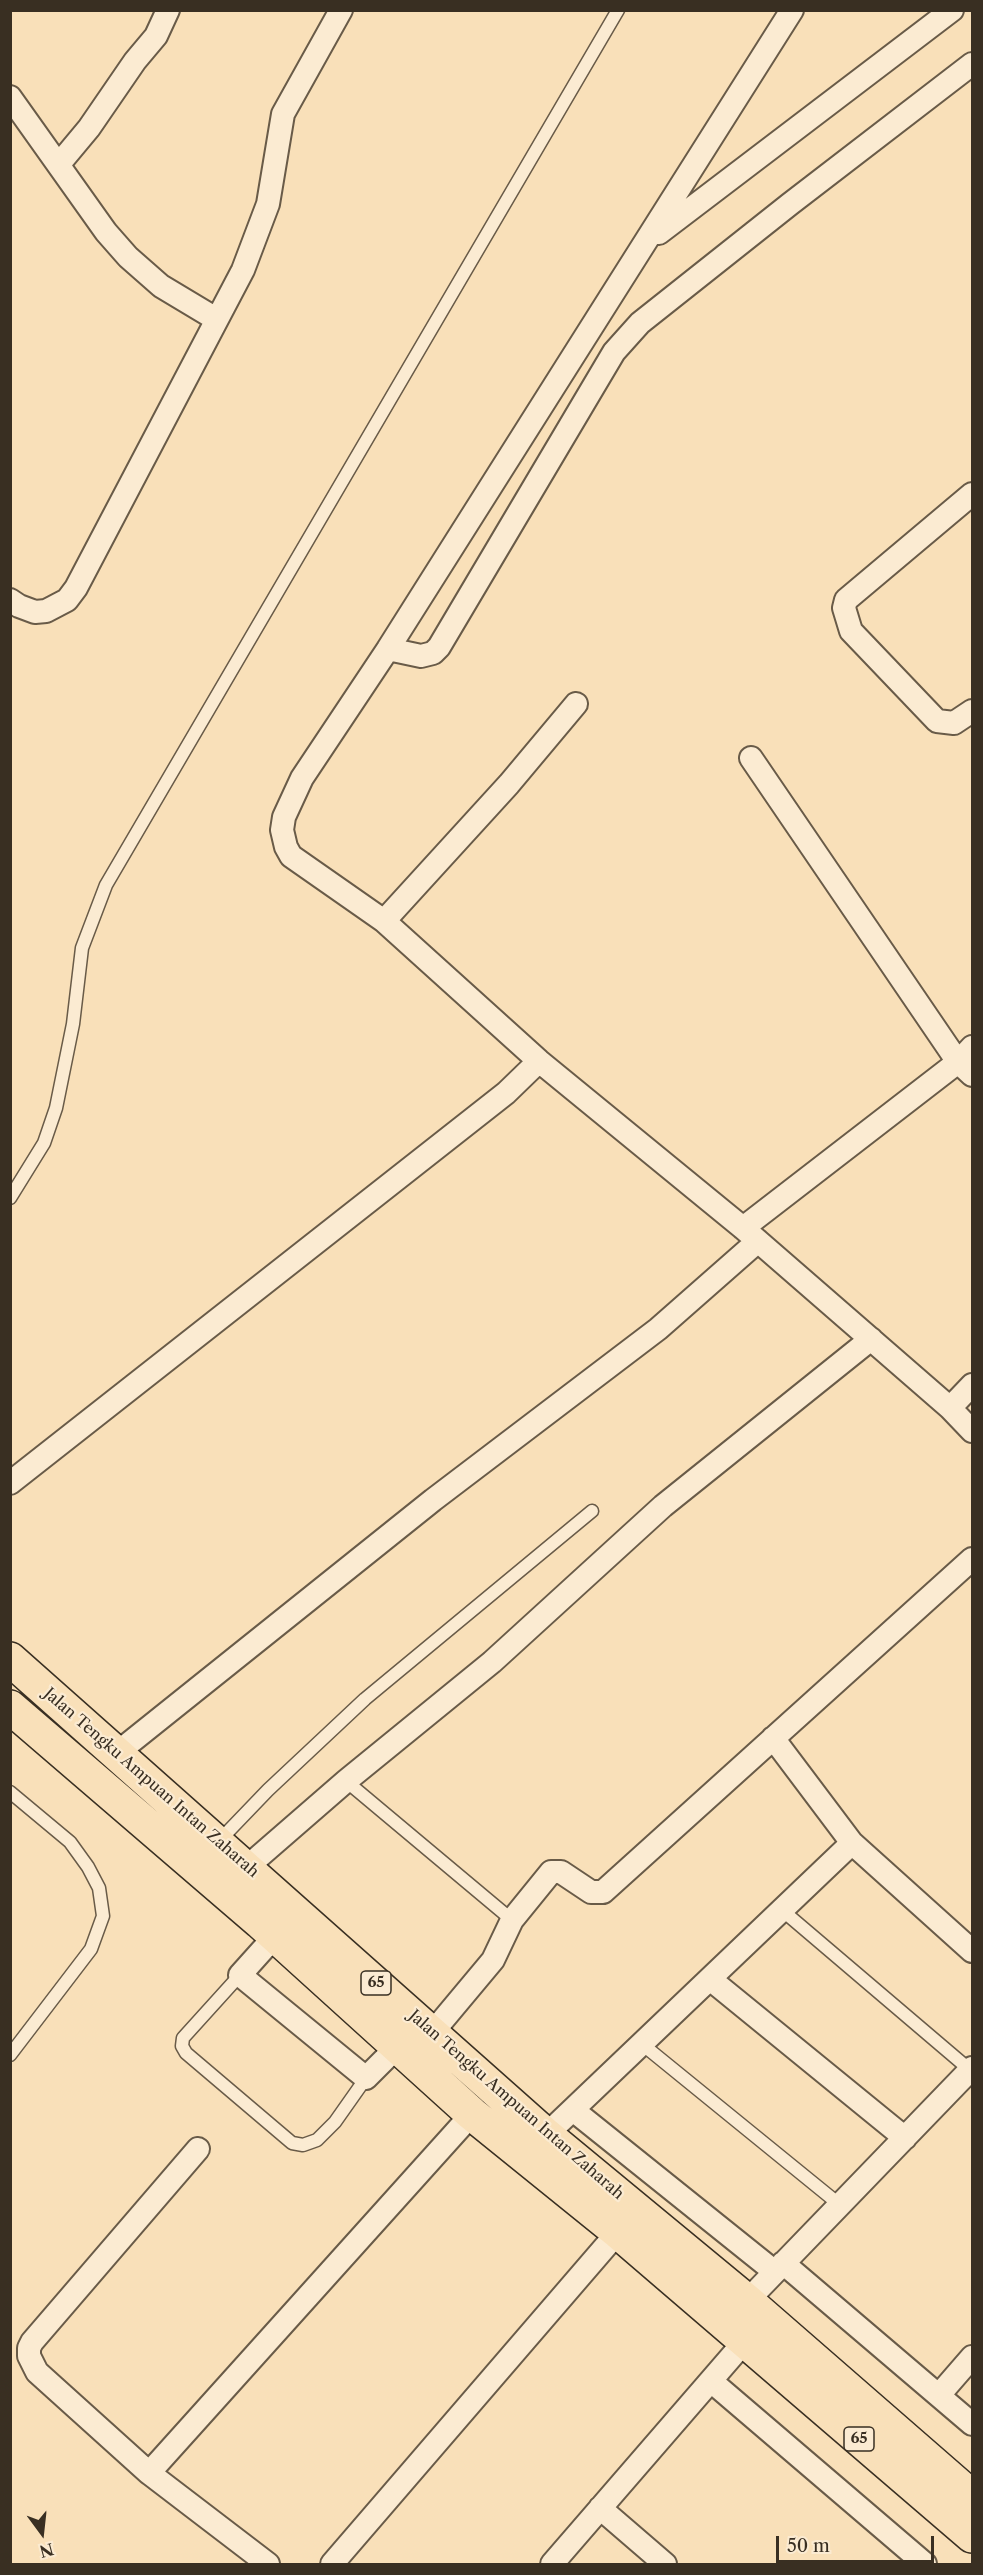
<!DOCTYPE html>
<html>
<head>
<meta charset="utf-8">
<style>
  body { margin:0 }
  #map { position:relative; width:983px; height:2575px; overflow:hidden; background:#f9e0b9; font-family:"Libre Caslon Text",serif }
  canvas { display:block }
  .frame { position:absolute; inset:0; border:12px solid #392f22; pointer-events:none }
  .north { position:absolute; left:12px; top:2503px; width:60px; height:60px; -webkit-text-stroke:4px #fbebd2; paint-order:stroke; rotate:165deg; font-size:16px; font-weight:700; line-height:24px; text-align:center; color:#392f22 }
  .north::after { content:''; display:block; margin:auto; width:21px; height:27px; background:#392f22; clip-path:polygon(50% 0,100% 100%,50% 72%,0 100%) }
  .scale { position:absolute; left:776px; top:2536px; width:158px; height:27px; box-sizing:border-box; border:3px solid #392f22; border-top:0; padding-left:8px; font-size:18px; line-height:21px; white-space:nowrap; color:#392f22; -webkit-text-stroke:4px #fbebd2; paint-order:stroke }
</style>
</head>
<body>
<div id="map">
<canvas width="983" height="2575"></canvas>
<div class="frame"></div>
<div class="north">N</div>
<div class="scale">50 m</div>
</div>
<script>
const g = document.querySelector('canvas').getContext('2d');
g.lineJoin = 'round';
const shape = rows => new Path2D(rows.map(r => 'M' + r).join(''));
function stroke(path, color, width, dash) { g.strokeStyle = color; g.lineWidth = width; g.lineCap = dash ? 'butt' : 'round'; g.setLineDash(dash || []); g.stroke(path); }
function drawText(font, color, halo, rows, align = 'center') {
  g.font = font + ' "Libre Caslon Text",serif'; g.lineWidth = 4.5; g.setLineDash([]); g.textBaseline = 'middle'; g.strokeStyle = halo; g.fillStyle = color; for (const [text, x, y, turn = 0] of rows) {
    g.save(); g.translate(x, y); g.rotate((+turn || 0) * Math.PI / 180); g.textAlign = isNaN(turn) ? turn : align; if (halo) g.strokeText(text, 0, 0); g.fillText(text, 0, 0); g.restore();
  }
}
const service = shape([
  [10,1198,44,1143,56,1108,73,1024,82,948,106,885,618,10],
  [346,1781,512,1920],
  [10,1792,70,1842,88,1867,99,1888,103,1916,91,1949,10,2055],
  [219,1841,268,1790,365,1699,592,1511],
  [782,1910,970,2070],
  [240,1975,183,2038,182,2046,186,2053,292,2143,303,2145,317,2140,335,2122,366,2078],
  [642,2044,840,2205]
]);
const minor = shape([
  [792,10,388,649,302,778,284,817,282,830,286,847,291,856,384,921,539,1061,743,1228,950,1408,972,1431],
  [10,97,106,232,128,257,161,286,216,319],
  [59,164,89,128,135,61,156,36,168,10],
  [659,233,952,10],
  [972,494,846,600,844,608,851,631,937,721,954,723,972,711],
  [10,600,19,606,35,612,46,611,67,600,76,588,243,270,268,204,283,114,341,10],
  [388,649,421,656,433,653,439,647,614,352,640,323,790,204,972,64],
  [751,758,958,1062,972,1075],
  [384,921,509,784,576,704],
  [743,1228,958,1062,972,1047],
  [950,1408,972,1385],
  [10,1483,506,1093,539,1061],
  [773,1738,852,1843,972,1951],
  [117,1753,433,1500,658,1329,758,1241],
  [247,1867,346,1781,492,1662,663,1506,871,1339],
  [275,1936,240,1975,366,2078,397,2047],
  [710,1979,905,2138],
  [432,2033,493,1960,512,1920,551,1872,561,1872,591,1892,603,1892,972,1559],
  [573,2110,775,2272],
  [546,2135,852,1843],
  [198,2149,32,2342,29,2348,29,2356,37,2372,149,2473,268,2564],
  [783,2263,972,2424],
  [735,2307,747,2301,972,2068],
  [711,2381,925,2564],
  [939,2395,972,2357],
  [149,2473,472,2114],
  [600,2508,665,2564],
  [332,2564,618,2232],
  [552,2564,745,2341,759,2337]
]);
const primary = shape([
  [10,1659,546,2135,747,2301,972,2497],
  [10,1707,260,1922,472,2114,618,2232,972,2536]
]);
stroke(service, '#695b48', 15);
stroke(minor, '#695b48', 26);
stroke(primary, '#392f22', 36);
stroke(service, '#fbebd2', 12);
stroke(minor, '#fbebd2', 22);
stroke(primary, '#f9e0b9', 33);
for (const [x, y, w] of [
  [376,1983,30],
  [859,2439,30]
]) { const box = new Path2D(); box.roundRect(x - w / 2, y - 12, w, 24, 4.5); g.fillStyle = '#fbebd2'; g.fill(box); stroke(box, '#392f22', 1.5); }
drawText('bold 15px', '#392f22', null, [
  ["65",376,1983],
  ["65",859,2439]
]);
drawText('16px', '#392f22', '#fbebd2', [
  ["Jalan Tengku Ampuan Intan Zaharah",151,1783,41],
  ["Jalan Tengku Ampuan Intan Zaharah",516,2105,41]
]);
</script>
</body>
</html>
